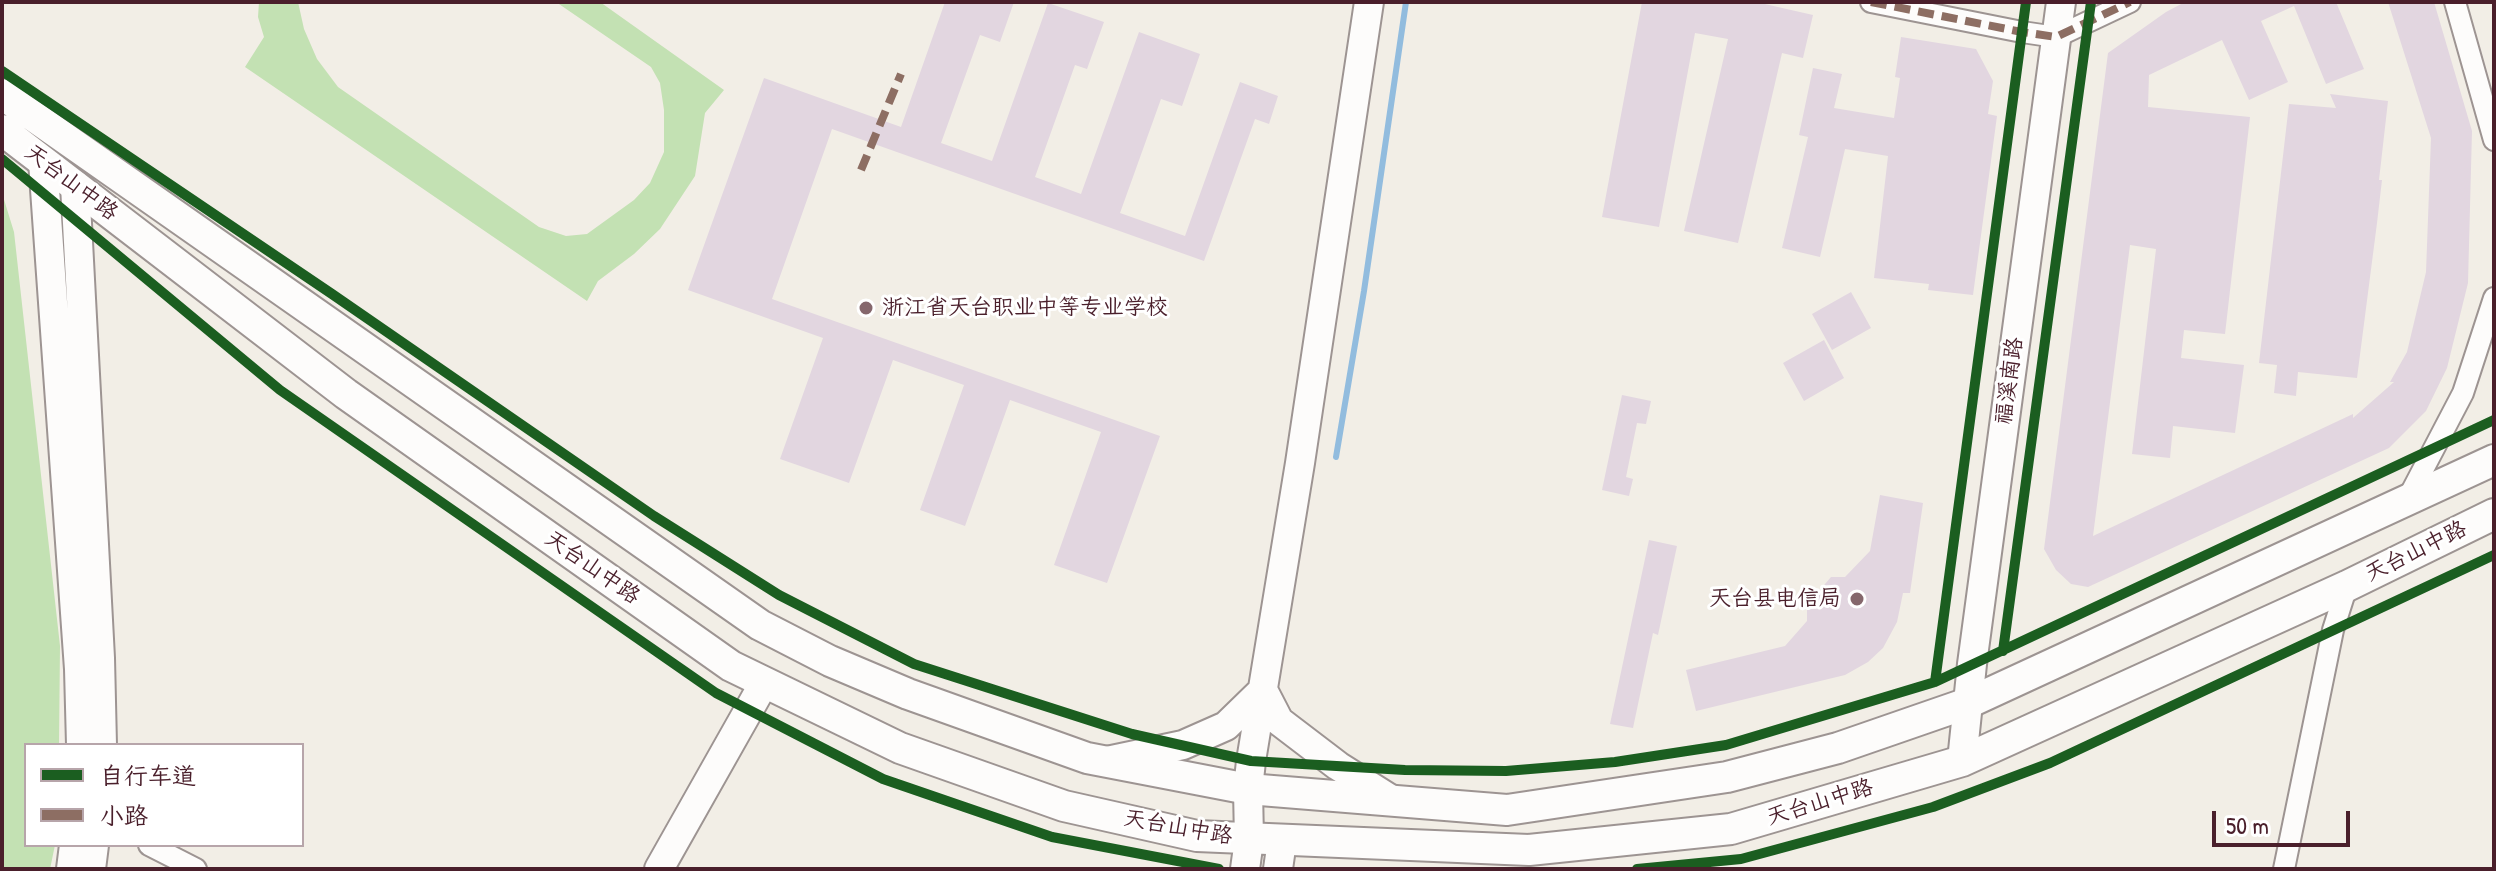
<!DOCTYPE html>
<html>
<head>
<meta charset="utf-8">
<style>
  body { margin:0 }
  #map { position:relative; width:2496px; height:871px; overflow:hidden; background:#f2eee6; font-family:"Patrick Hand","LXGW WenKai TC",sans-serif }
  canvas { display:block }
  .frame { position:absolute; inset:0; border:4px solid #4a1f2b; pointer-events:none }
  .legend { position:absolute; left:24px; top:743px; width:280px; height:104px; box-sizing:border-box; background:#fff; border:2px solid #b7a5aa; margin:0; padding:10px 14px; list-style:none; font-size:24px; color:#4a1f2b }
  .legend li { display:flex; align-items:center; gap:16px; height:40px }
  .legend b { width:40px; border:2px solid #b7a5aa }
  .scale { position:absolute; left:2212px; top:811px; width:138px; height:36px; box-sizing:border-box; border:4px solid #4a1f2b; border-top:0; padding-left:10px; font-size:24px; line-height:28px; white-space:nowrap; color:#4a1f2b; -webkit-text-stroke:6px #fff; paint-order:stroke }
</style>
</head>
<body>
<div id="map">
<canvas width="2496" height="871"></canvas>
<div class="frame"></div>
<ul class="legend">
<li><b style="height:10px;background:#1b5e20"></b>自行车道</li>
<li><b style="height:10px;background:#8d6e63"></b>小路</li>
</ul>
<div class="scale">50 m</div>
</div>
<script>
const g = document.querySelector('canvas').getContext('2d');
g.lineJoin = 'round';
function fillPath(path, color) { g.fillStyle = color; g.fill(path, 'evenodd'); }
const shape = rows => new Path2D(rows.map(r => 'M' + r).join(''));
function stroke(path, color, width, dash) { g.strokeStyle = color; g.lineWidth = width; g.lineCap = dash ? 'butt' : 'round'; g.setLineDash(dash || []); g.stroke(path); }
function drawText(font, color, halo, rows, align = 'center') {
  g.font = font + ' "Patrick Hand","LXGW WenKai TC",sans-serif'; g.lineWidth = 6; g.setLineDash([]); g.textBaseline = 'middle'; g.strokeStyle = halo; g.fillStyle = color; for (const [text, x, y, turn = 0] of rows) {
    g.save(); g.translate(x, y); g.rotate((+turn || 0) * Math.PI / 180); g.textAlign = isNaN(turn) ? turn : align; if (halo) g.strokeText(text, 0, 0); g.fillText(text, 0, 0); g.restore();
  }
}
fillPath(shape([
  [259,2,298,2,304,29,317,59,338,87,539,227,566,236,587,234,634,200,650,183,664,152,664,110,660,83,651,67,556,2,600,2,724,90,705,113,695,176,660,229,634,254,598,281,587,301,245,67,264,37,258,17],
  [2,193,14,232,60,646,59,745,26,745,26,845,55,845,50,869,2,869]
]), '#c3e1b3');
stroke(shape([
  [1336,457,1364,291,1406,2]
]), '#92bcde', 6);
fillPath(shape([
  [945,2,1014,2,1000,42,980,35,941,143,992,161,1048,3,1104,22,1087,69,1075,65,1035,177,1081,194,1139,32,1200,54,1182,106,1161,99,1120,213,1185,236,1240,82,1278,96,1269,124,1255,119,1204,261,832,129,772,299,1160,436,1107,583,1054,565,1101,432,1010,400,965,526,920,510,964,385,893,360,849,483,780,459,823,338,688,290,764,78,901,127],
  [1642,2,1756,2,1813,15,1803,58,1782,53,1738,243,1684,231,1728,39,1695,33,1659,227,1602,217],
  [2185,2,2336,2,2364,69,2326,84,2294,6,2261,21,2288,82,2249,100,2222,40,2149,75,2148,107,2250,117,2225,334,2184,330,2181,358,2244,365,2235,433,2173,426,2170,458,2132,454,2156,249,2130,245,2093,536,2353,414,2353,418,2394,382,2390,382,2407,352,2426,272,2431,138,2388,2,2434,2,2472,131,2468,283,2447,368,2426,411,2389,448,2088,587,2071,584,2056,570,2044,549,2108,53,2166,12],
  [1901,37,1976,49,1993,81,1988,114,1997,116,1973,295,1928,290,1929,284,1874,278,1888,156,1845,149,1820,257,1782,248,1808,137,1799,135,1813,68,1842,74,1834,108,1894,118,1900,78,1895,77],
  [2330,94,2388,101,2379,180,2382,180,2377,223,2357,378,2298,372,2296,396,2274,393,2277,365,2259,363,2289,104,2336,108],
  [1851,292,1871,328,1832,350,1812,314],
  [1824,340,1844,378,1804,401,1783,363],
  [1622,395,1651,401,1646,424,1637,423,1626,477,1633,479,1629,496,1602,490],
  [1880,495,1923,503,1910,593,1903,593,1897,622,1883,648,1868,662,1845,675,1696,711,1686,670,1785,646,1807,621,1807,605,1831,577,1845,577,1870,551],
  [1649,540,1677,546,1658,635,1653,633,1633,728,1610,724]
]), '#e2d6e0');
const street = shape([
  [1871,2,2022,32,2056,37,2130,2],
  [2455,2,2494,140],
  [2406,502,2463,393,2494,298],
  [149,845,196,869],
  [2284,869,2333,630,2347,586]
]);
const secondary = shape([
  [43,161,79,669,81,745],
  [75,185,100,658,102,745],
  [1107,761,1183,745,1226,726,1263,690,1279,721,1338,766,1392,800],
  [1962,761,1972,664,2061,2],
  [71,869,74,845],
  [91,869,94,845],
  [659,869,764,683],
  [1245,869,1249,840,1248,789,1251,761,1300,463,1369,2],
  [1278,869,1282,841]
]);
const primary = shape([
  [2,94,760,625,830,661,908,694,1087,758,1248,789,1507,810,1727,777,1838,748,1968,703,2494,460],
  [2,130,346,394,731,666,900,748,1064,806,1197,836,1529,850,1731,829,1962,761,2347,586,2494,514]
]);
stroke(street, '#9d9492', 24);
stroke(secondary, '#9d9492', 32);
stroke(primary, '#9d9492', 34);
stroke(street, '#fdfcfb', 20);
stroke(secondary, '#fdfcfb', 28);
stroke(primary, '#fdfcfb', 30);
stroke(shape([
  [1871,2,2022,32,2056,37,2130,2],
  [861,170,901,74]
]), '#8d6e63', 8, [16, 8]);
stroke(shape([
  [2,71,332,294,654,516,779,595,914,664,1132,734,1251,761,1405,770,1506,771,1615,762,1726,745,1935,682,2494,420],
  [2,159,280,390,716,693,883,779,1052,837,1219,869],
  [2003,651,2091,2],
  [1935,682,2026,2],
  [1637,869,1741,859,1933,807,2050,763,2494,555]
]), '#1b5e20', 10);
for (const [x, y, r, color] of [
  [866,308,8,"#85676c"],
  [1857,599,8,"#85676c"]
]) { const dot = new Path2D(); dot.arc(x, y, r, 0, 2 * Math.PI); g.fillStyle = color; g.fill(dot); stroke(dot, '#fff', 3); }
drawText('22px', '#4a1f2b', '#fff', [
  ["天台山中路",71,183,37],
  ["福溪南路",2010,381,-82],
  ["天台山中路",2416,552,-26],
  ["天台山中路",592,568,35],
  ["天台山中路",1820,803,-17],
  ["天台山中路",1178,828,10]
]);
drawText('22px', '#4a1f2b', '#fff', [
  ["浙江省天台职业中等专业学校",882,308],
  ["天台县电信局",1841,599,"right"]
], 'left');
</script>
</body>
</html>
